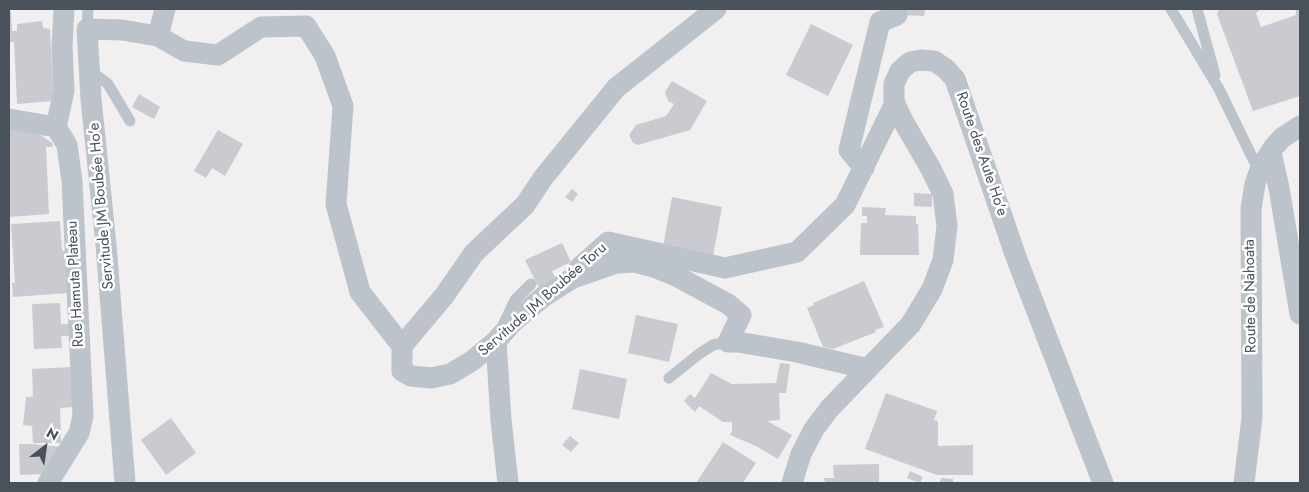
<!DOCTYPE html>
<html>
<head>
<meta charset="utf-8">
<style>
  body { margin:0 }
  #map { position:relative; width:1309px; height:492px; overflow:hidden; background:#f1efef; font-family:Jost,sans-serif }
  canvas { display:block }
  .frame { position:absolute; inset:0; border:10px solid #49525a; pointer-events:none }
  .north { position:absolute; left:20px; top:422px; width:50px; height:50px; -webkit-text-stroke:4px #fff; paint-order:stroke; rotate:30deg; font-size:14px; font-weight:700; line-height:20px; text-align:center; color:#49525a }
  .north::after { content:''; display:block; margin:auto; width:18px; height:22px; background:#49525a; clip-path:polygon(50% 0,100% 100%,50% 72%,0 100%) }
</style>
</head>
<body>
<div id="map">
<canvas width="1309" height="492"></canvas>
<div class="frame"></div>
<div class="north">N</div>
</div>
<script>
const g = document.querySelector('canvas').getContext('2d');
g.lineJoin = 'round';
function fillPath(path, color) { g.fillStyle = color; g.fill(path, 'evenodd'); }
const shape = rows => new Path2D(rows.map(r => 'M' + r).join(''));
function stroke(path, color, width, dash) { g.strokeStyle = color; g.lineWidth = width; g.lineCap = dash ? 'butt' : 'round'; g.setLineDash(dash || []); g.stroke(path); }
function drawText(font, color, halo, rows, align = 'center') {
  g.font = font + ' Jost,sans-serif'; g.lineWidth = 5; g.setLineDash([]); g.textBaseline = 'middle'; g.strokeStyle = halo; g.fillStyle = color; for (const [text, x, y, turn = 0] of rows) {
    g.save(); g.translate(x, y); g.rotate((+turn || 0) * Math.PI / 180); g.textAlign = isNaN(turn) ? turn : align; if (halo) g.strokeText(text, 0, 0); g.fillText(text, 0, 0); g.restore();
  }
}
fillPath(shape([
  [903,9,925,9,924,16,903,15],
  [1219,9,1261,9,1256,13,1261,27,1296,15,1296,10,1300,9,1300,96,1253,111,1217,14],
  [9,12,11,12,12,31,17,31,17,24,42,21,43,28,50,29,54,101,17,104,14,42,9,42],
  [811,24,853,45,828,96,786,75],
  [672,81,707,101,690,130,638,145,633,143,629,135,636,125,666,116,674,104,668,101,665,92],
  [139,94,160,107,154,119,132,107],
  [9,129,39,134,52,143,53,147,46,147,49,214,9,217],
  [218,130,243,144,225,176,212,168,206,178,194,171],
  [572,189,578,194,572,202,565,197],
  [914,193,932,194,932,207,914,206],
  [672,197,722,207,713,256,663,247],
  [862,207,886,208,885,215,916,216,916,224,918,224,919,255,860,255,861,223,867,223,867,216,862,216],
  [60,221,62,251,65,251,68,293,13,297,12,283,15,283,11,224],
  [562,243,571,262,552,271,556,279,539,288,525,260],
  [864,281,884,327,875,330,876,332,833,349,823,347,807,308,814,305,813,303],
  [60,303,61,324,70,324,70,336,61,336,62,348,34,349,32,304],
  [636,315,678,324,669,362,628,353],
  [780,363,790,364,786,393,779,393,780,420,767,421,792,435,778,459,756,446,730,435,732,431,732,422,723,422,699,406,695,412,684,401,690,394,695,398,711,373,732,384,776,383],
  [72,367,74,407,60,408,61,443,33,443,32,426,23,425,26,397,33,397,32,369],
  [580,369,627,379,619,419,572,409],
  [886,393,937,411,934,420,938,421,938,446,973,445,973,475,937,475,865,449],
  [171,418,196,453,166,475,141,440],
  [570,436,579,443,571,452,562,445],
  [723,442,756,463,743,483,696,483],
  [19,444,31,444,62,447,44,474,20,475],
  [879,464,879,483,825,483,824,478,834,478,833,465],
  [910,471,923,477,920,483,907,478],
  [941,478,953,479,953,483,940,483]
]), '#c9cbd1');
stroke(shape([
  [1171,9,1219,89,1254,161,1261,167],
  [1197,9,1215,75],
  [87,29,88,9],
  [89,70,108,84,130,121],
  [504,323,515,300,531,284],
  [669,378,699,354,713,345,728,342]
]), '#bcc3ca', 11);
stroke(shape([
  [158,36,184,51,218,55,261,27,306,26,325,56,343,106,336,204,360,292,402,346,402,371,411,376,431,378,450,374,472,361,496,341,513,322,543,297,573,278,580,267,608,242,725,268,797,252,845,205,895,103],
  [9,119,56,127,67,145,72,181,83,416,79,433,48,483],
  [56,127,64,91,62,46,64,9],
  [1271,152,1279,188,1300,314],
  [864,168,849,150,880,22,897,15],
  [576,277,616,263,635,262,654,267,676,276,728,304,741,315,728,342,738,342,797,352,868,369],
  [496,341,501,420,508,483],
  [402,346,444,296,474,253,525,205,543,178,616,88,716,9],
  [125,483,106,245,91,99,87,29,122,30,158,36,165,9],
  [792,483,801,454,814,429,830,408,911,324,932,289,943,260,947,226,943,194,931,169,903,121,894,102,894,84,900,71,910,62,921,60,934,61,946,69,955,79,1016,257,1103,483],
  [1244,483,1252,418,1251,209,1255,184,1261,167,1273,148,1282,138,1300,126]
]), '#bcc3ca', 21);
drawText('15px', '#49525a', '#fff', [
  ["Route des Aute Ho'e",981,154,71],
  ["Servitude JM Boubée Ho'e",102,206,-95],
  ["Rue Hamuta Plateau",76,284,-93],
  ["Route de Nahoata",1251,296,-91],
  ["Servitude JM Boubée Toru",543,300,-41]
]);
</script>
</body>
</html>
